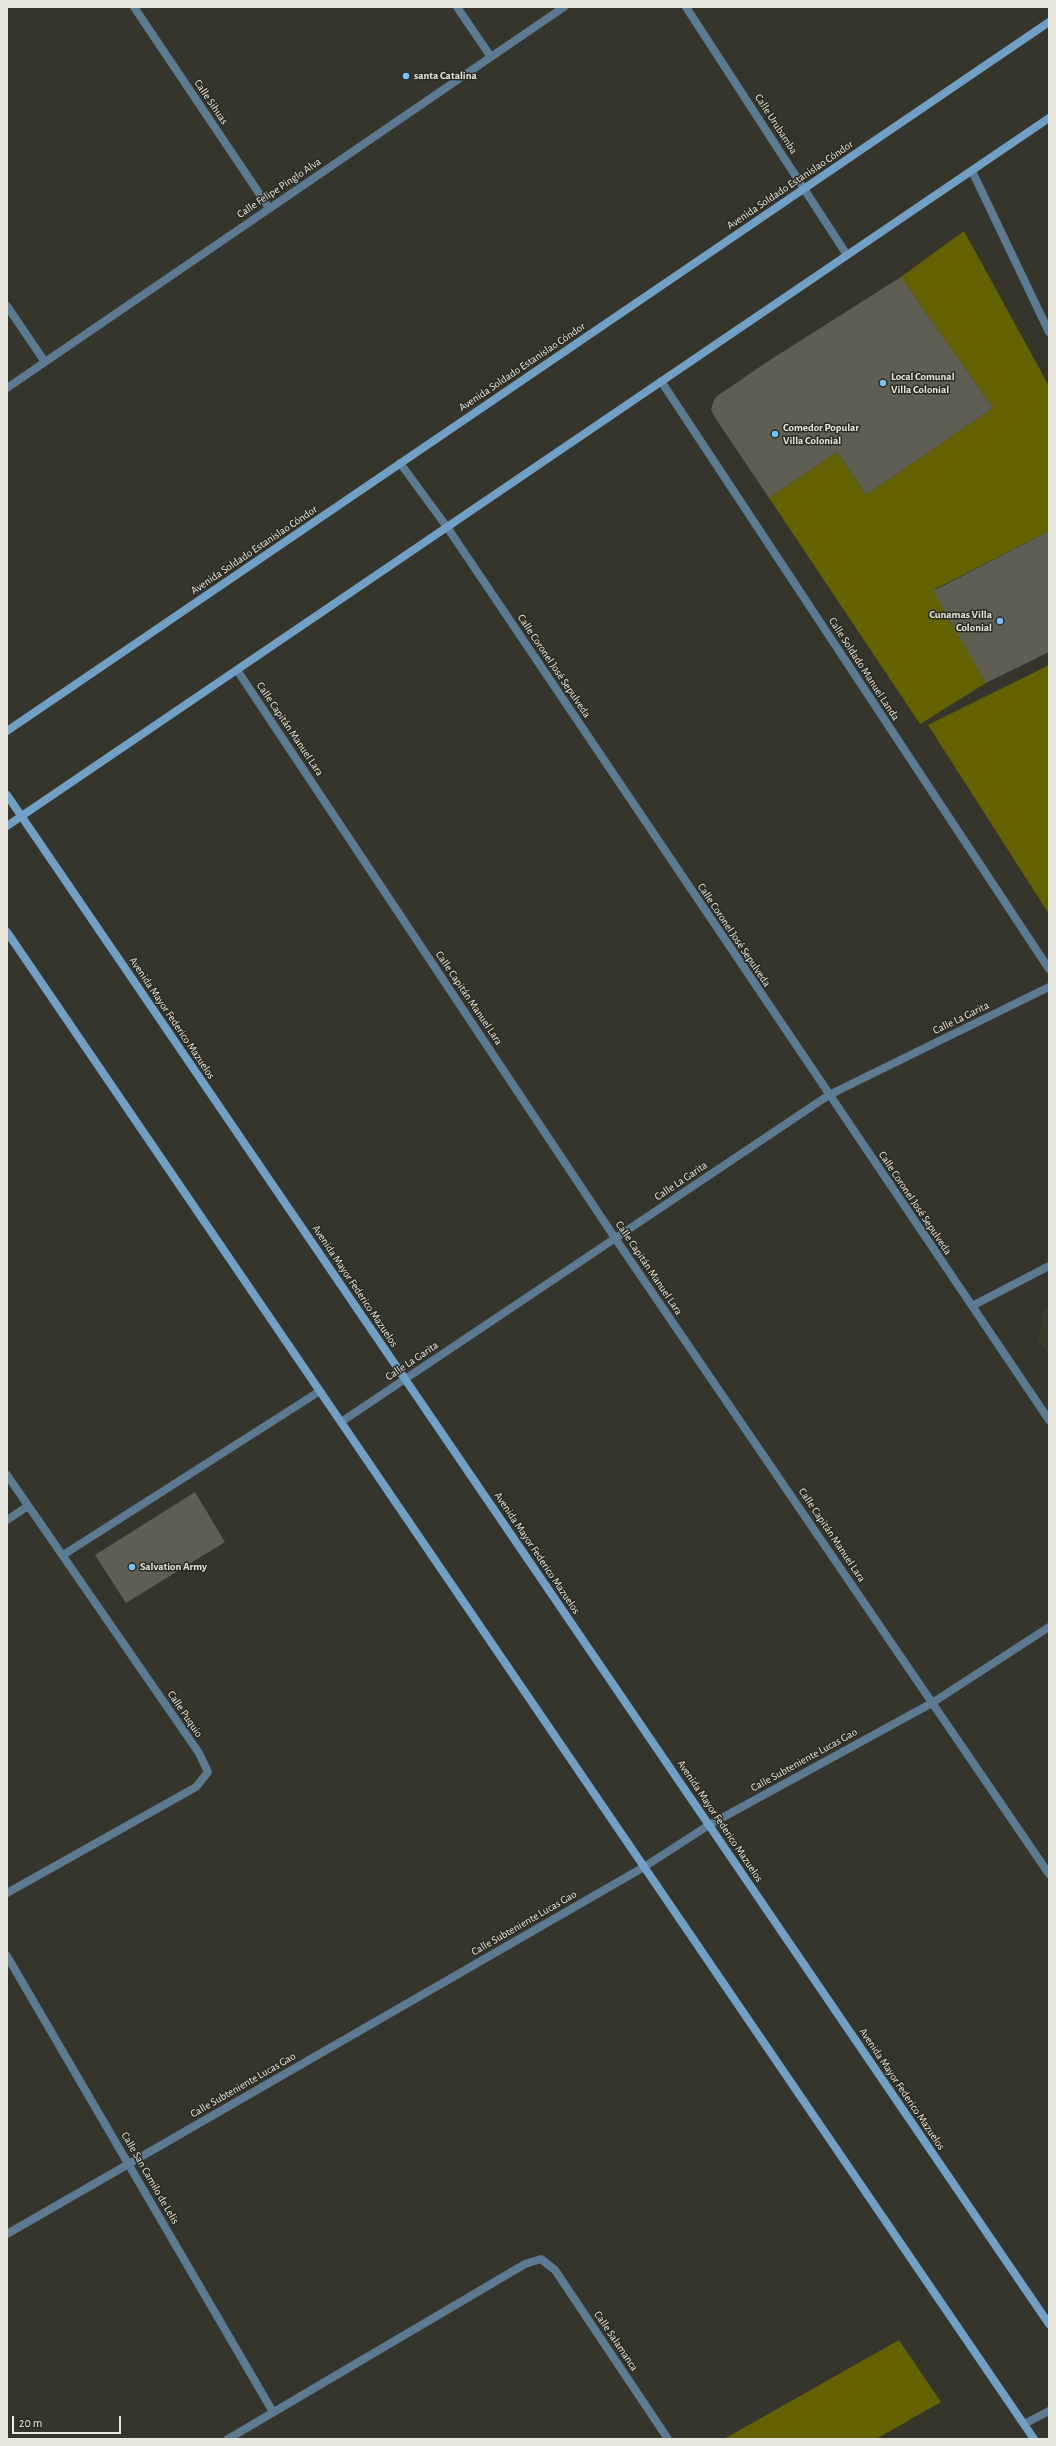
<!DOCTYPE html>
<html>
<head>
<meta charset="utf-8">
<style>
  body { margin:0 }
  #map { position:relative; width:1056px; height:2446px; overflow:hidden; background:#35352b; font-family:"Alegreya Sans",sans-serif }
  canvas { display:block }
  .frame { position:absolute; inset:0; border:8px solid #e8e8e1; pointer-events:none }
  .scale { position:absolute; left:12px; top:2416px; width:109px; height:18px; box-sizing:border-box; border:2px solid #e8e8e1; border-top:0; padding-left:5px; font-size:12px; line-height:14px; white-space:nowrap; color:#e8e8e1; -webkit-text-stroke:3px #2b2b21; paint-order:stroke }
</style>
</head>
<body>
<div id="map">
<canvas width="1056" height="2446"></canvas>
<div class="frame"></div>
<div class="scale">20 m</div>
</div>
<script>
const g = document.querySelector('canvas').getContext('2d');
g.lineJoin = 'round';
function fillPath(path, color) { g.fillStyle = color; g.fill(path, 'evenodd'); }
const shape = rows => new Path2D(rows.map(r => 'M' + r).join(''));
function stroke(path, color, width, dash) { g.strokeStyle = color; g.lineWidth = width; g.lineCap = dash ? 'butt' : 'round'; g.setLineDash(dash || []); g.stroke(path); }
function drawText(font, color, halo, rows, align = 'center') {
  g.font = font + ' "Alegreya Sans",sans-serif'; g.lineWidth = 3; g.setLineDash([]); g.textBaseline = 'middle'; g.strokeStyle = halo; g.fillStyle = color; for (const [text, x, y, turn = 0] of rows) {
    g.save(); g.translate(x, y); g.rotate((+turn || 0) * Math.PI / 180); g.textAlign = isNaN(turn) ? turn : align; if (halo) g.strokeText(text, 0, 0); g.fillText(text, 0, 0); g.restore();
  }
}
fillPath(shape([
  [1049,1307,1049,1356,1038,1340,1044,1310]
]), '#3c3c2b');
fillPath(shape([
  [964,231,1049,386,1049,531,935,589,986,683,920,724,769,498,837,452,866,495,993,408,901,277],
  [1049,665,1049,914,928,725],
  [899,2340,941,2402,876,2439,724,2439]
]), '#646200');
fillPath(shape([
  [901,277,993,408,866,495,837,452,769,498,714,416,711,409,714,400,717,396,773,358],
  [1049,531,1049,652,986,683,933,591],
  [195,1492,225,1542,126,1603,95,1555]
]), '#5e5e53');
stroke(shape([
  [63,1555,320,1391]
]), '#5c7a91', 8);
stroke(shape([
  [134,7,269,208],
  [457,7,491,57],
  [686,7,847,255],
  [972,171,1049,332],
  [7,306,45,362],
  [661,381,1049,969],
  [7,388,564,7],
  [400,463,447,527,1049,1420],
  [237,670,615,1238,1049,1874],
  [972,1306,1049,1266],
  [341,1422,829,1095,1049,987],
  [7,1475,199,1753,208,1772,196,1787,7,1893],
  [7,1520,28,1506],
  [7,1956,273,2412],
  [7,2234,644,1867,709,1825,932,1703,1049,1627],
  [1024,2424,1049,2411],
  [228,2439,525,2264,541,2259,555,2270,668,2439]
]), '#5c7a91', 8);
stroke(shape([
  [7,731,1049,22],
  [7,795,1049,2324],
  [7,826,1049,118],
  [7,932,1034,2439]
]), '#70a0c6', 8);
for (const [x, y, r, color] of [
  [406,76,4,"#76c0f7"],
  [883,383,4,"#76c0f7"],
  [775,434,4,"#76c0f7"],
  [1000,621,4,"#76c0f7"],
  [132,1567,4,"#76c0f7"]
]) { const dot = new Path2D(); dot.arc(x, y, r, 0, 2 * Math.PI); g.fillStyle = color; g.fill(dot); stroke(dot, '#2b2b21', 1.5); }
drawText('bold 11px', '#e8e8e1', '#2b2b21', [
  ["santa Catalina",414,76],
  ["Local Comunal",891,377],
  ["Villa Colonial",891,390],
  ["Comedor Popular",783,428],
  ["Villa Colonial",783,441],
  ["Cunamas Villa",992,615,"right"],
  ["Colonial",992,628,"right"],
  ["Salvation Army",140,1567]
], 'left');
drawText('11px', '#e8e8e1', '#2b2b21', [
  ["Calle Sihuas",211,102,56],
  ["Calle Urubamba",776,124,57],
  ["Avenida Soldado Estanislao Cóndor",790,185,-34],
  ["Calle Felipe Pinglo Alva",279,188,-34],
  ["Avenida Soldado Estanislao Cóndor",522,367,-34],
  ["Avenida Soldado Estanislao Cóndor",254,550,-34],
  ["Calle Coronel José Sepulveda",554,666,56],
  ["Calle Soldado Manuel Landa",864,669,57],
  ["Calle Capitán Manuel Lara",290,729,56],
  ["Calle Coronel José Sepulveda",734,935,56],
  ["Calle Capitán Manuel Lara",469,998,56],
  ["Avenida Mayor Federico Mazuelos",172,1018,56],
  ["Calle La Garita",961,1018,-26],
  ["Calle La Garita",681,1181,-34],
  ["Calle Coronel José Sepulveda",915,1203,56],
  ["Calle Capitán Manuel Lara",649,1268,56],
  ["Avenida Mayor Federico Mazuelos",355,1286,56],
  ["Calle La Garita",412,1361,-34],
  ["Calle Capitán Manuel Lara",832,1535,56],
  ["Avenida Mayor Federico Mazuelos",537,1553,56],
  ["Calle Puquio",185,1714,56],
  ["Calle Subteniente Lucas Gao",804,1760,-29],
  ["Avenida Mayor Federico Mazuelos",720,1821,56],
  ["Calle Subteniente Lucas Gao",524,1923,-30],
  ["Calle Subteniente Lucas Gao",243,2085,-30],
  ["Avenida Mayor Federico Mazuelos",902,2089,56],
  ["Calle San Camilo de Lelis",150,2178,60],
  ["Calle Salamanca",616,2341,56]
]);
</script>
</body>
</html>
